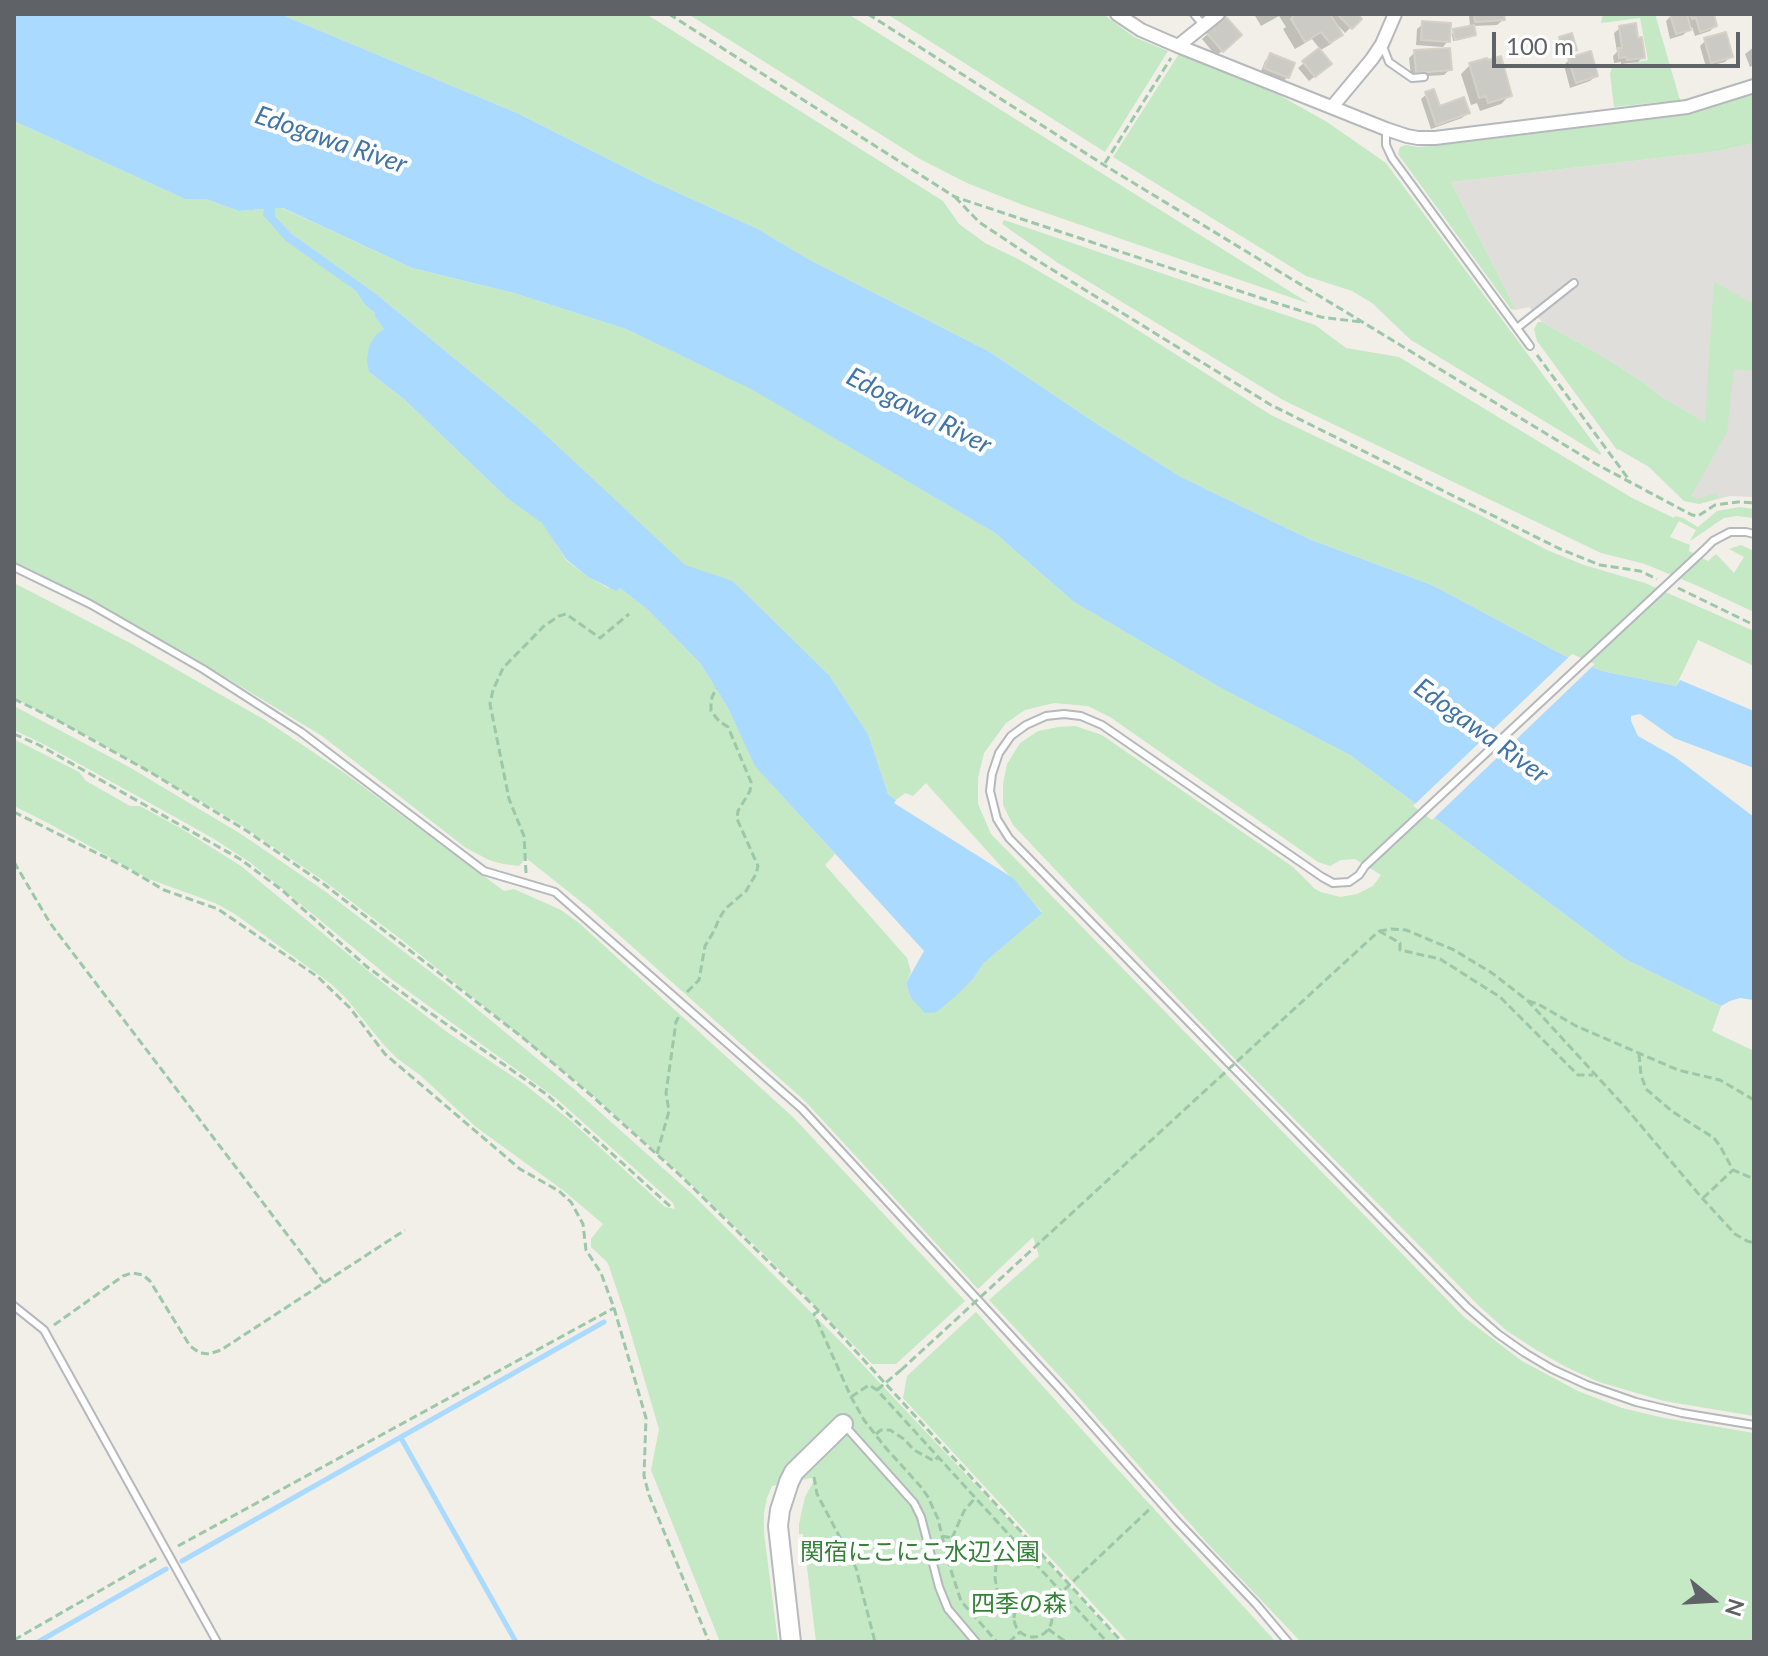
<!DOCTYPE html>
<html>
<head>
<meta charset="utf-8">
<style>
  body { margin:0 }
  #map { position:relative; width:1768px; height:1656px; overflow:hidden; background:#f1efe8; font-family:Lato,sans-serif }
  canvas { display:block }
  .frame { position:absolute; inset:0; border:16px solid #5f6368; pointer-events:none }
  .north { position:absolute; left:1672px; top:1560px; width:80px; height:80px; -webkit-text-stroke:6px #fff; paint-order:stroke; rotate:108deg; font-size:22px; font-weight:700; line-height:32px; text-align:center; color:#5f6368 }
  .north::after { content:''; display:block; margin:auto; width:28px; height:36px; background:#5f6368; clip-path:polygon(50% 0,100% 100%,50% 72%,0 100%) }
  .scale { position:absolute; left:1492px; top:32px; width:248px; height:36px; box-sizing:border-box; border:4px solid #5f6368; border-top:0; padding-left:10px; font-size:24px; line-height:28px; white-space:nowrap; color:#5f6368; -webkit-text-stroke:6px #fff; paint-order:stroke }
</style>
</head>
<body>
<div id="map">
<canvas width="1768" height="1656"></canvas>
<div class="frame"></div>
<div class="north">N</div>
<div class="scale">100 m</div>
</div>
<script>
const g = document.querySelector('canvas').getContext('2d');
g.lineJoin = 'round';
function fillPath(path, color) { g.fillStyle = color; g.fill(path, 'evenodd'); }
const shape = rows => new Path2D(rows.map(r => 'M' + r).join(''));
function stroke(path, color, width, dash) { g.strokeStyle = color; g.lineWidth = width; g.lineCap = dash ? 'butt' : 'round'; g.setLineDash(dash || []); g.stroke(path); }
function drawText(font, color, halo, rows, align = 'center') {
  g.font = font + ' Lato,"Noto Sans JP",sans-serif'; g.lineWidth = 8; g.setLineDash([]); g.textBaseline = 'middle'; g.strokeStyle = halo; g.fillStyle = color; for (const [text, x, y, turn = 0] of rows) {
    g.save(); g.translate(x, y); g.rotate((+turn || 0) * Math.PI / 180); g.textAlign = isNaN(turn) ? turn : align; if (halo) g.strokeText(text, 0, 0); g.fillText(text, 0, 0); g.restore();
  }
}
fillPath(shape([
  [1754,143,1754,497,1730,496,1699,504,1691,496,1705,422,1663,398,1643,382,1604,357,1542,322,1529,307,1516,310,1451,182,1718,151]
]), '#e0deda');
fillPath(shape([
  [280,14,646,14,943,201,959,224,985,243,1018,259,1114,315,1271,415,1480,515,1547,550,1584,565,1645,583,1754,631,1754,666,1698,640,1676,686,1602,671,1563,655,1432,585,1309,539,1181,477,1097,424,990,352,808,259,758,229,652,181,517,113],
  [688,14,848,14,1310,304,1023,205,967,183,920,159],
  [887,14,1103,14,1134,37,1168,51,1105,152],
  [1603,14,1655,14,1680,100,1614,107,1610,74,1612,67,1648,60,1640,18,1601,23],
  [1179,54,1279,95,1327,122,1386,163,1601,453,1600,455,1411,340,1372,303,1352,291,1306,276,1113,157],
  [1754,94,1754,143,1718,151,1451,182,1516,310,1511,309,1398,154,1400,147,1406,145,1418,147,1450,144,1692,114],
  [14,121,185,199,206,199,239,211,264,209,338,277,356,291,365,305,375,313,375,317,384,329,369,372,405,400,507,498,543,523,566,560,588,577,608,588,620,588,647,609,700,663,727,706,756,766,835,854,825,865,907,958,911,972,906,983,911,998,937,1012,973,979,984,963,1042,912,926,783,913,796,905,793,896,800,888,794,868,734,829,675,733,581,685,566,533,423,375,293,292,234,275,216,275,208,282,208,412,268,514,293,626,329,754,390,995,533,1074,602,1221,688,1350,755,1625,959,1721,1006,1712,1031,1754,1051,1754,1416,1664,1401,1599,1382,1566,1367,1538,1351,1507,1331,1479,1306,1229,1053,1013,825,1003,805,1003,784,1007,764,1020,743,1038,731,1058,727,1075,726,1102,735,1293,867,1315,889,1321,892,1340,897,1357,894,1373,886,1381,875,1355,859,1341,860,1330,866,1318,862,1110,717,1088,706,1054,703,1025,710,1006,723,984,753,978,778,978,804,991,834,1464,1317,1522,1361,1578,1391,1622,1408,1664,1418,1754,1433,1754,1642,1301,1642,1207,1543,1065,1382,989,1300,1039,1256,1033,1237,978,1289,806,1102,589,908,526,858,519,866,503,864,489,860,466,848,322,736,212,669,123,619,14,563],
  [1004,220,1315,325,1346,348,1399,357,1632,498,1674,518,1675,516,1683,518,1698,527,1717,511,1740,507,1754,509,1754,518,1737,516,1724,518,1690,541,1696,530,1679,521,1670,537,1690,545,1689,551,1708,561,1716,554,1734,573,1744,557,1729,549,1741,545,1754,551,1754,612,1698,586,1645,564,1601,553,1283,400,1058,263,1002,224],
  [1714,282,1754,304,1754,371,1734,369,1727,432,1691,496,1698,499,1717,493,1718,498,1699,504,1684,501,1649,467,1618,449,1617,450,1537,341,1534,329,1538,322,1542,322,1604,357,1643,382,1663,398,1705,422],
  [14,583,132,644,265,720,346,774,504,891,514,889,561,910,579,923,794,1118,965,1301,896,1364,872,1364,772,1262,673,1167,581,1085,402,940,324,881,238,823,97,741,14,698],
  [14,706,129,767,241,834,326,892,449,986,574,1089,692,1194,847,1348,1020,1532,1120,1642,816,1642,803,1534,799,1534,799,1524,805,1497,816,1477,772,1486,767,1498,764,1513,764,1533,778,1642,720,1642,651,1470,659,1429,626,1317,609,1266,607,1262,591,1247,591,1239,603,1224,564,1191,476,1127,420,1075,398,1059,384,1045,345,997,330,983,235,914,215,903,149,879,46,822,14,806,14,739,79,772,86,781,130,806,140,806,182,829,241,866,388,987,447,1032,524,1084,571,1121,665,1207,675,1209,673,1203,557,1099,390,978,251,863,214,839,175,817,47,746,14,730],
  [976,1312,1111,1462,1276,1642,1128,1642,903,1398,907,1376]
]), '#c5e8c5');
fillPath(shape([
  [14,14,280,14,517,113,652,181,758,229,808,259,990,352,1097,424,1181,477,1309,539,1432,585,1563,655,1602,671,1676,686,1680,680,1754,711,1754,768,1674,738,1640,714,1631,716,1631,721,1638,736,1675,757,1754,817,1754,1000,1740,998,1730,1001,1721,1006,1625,959,1350,755,1221,688,1074,602,995,533,753,390,626,329,514,293,412,268,283,208,275,208,275,216,292,234,375,293,533,423,685,565,733,581,829,675,868,734,888,794,896,800,894,803,1013,878,1042,913,984,963,973,979,957,995,937,1012,925,1013,911,998,906,983,924,951,755,766,727,706,700,663,647,609,620,588,616,591,588,577,566,559,542,523,507,498,405,400,369,372,367,360,369,346,376,335,384,329,375,317,375,313,365,305,356,291,286,241,263,215,264,209,239,211,206,199,185,199,14,121]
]), '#aadaff');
fillPath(shape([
  [1572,654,1595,664,1432,820,1413,806]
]), '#f1efe8');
fillPath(shape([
  [1254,14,1355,14,1359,19,1345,33,1334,21,1340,35,1331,44,1319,51,1324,69,1309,81,1298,68,1320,49,1312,39,1295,49,1283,29,1286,27,1279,16,1261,26],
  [1469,14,1502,14,1503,20,1497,25,1472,26,1474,35,1472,37,1453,41,1452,34,1454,31,1470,28],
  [1678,14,1711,14,1715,26,1710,31,1695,36,1692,27,1683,35,1670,39,1666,21,1671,16],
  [1423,24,1448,41,1443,47,1416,45,1417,29],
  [1218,25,1234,41,1216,56,1202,39],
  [1620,28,1643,57,1638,62,1621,64,1621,62,1614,63,1613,56,1617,52,1614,33],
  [1560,38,1575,50,1561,55,1558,41],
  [1706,40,1731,56,1725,62,1706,67,1700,46],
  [1754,47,1754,65,1750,67,1745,54],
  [1415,52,1450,69,1444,75,1411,77,1409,58],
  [1270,56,1288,77,1282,82,1260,74,1265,61],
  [1569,60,1596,76,1590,81,1570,88,1564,65],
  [1470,65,1510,95,1501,104,1480,111,1477,103,1471,105,1461,74],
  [1427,94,1439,109,1467,113,1462,118,1431,129,1421,99]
]), '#0003');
stroke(shape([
  [401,1438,516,1642],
  [182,1561,604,1322],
  [38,1642,166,1569]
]), '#aadaff', 5);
const building = shape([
  [1291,14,1330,14,1343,35,1330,43,1321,32,1305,42,1291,19,1293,17,1291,14],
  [1337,14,1358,14,1362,19,1352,29,1337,14],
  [1474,14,1504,14,1505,20,1475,22,1474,14],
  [1670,14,1687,14,1691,30,1676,34,1670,14],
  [1690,14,1714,14,1717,26,1700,32,1696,18,1692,19,1690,14],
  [1226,17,1242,35,1223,52,1206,32,1226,17],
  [1422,21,1451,23,1450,42,1421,40,1422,21],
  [1636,23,1638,38,1642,37,1645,58,1627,60,1626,57,1619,58,1618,48,1622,48,1619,26,1636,23],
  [1474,25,1476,35,1455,40,1453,29,1474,25],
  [1726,32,1733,57,1711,63,1704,38,1726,32],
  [1572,33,1577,50,1563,54,1559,37,1572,33],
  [1319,48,1332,64,1315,77,1302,61,1319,48],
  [1450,48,1452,70,1416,73,1414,50,1450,48],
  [1591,51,1598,76,1576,83,1568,58,1591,51],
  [1270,53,1295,63,1289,78,1264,68,1270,53],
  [1501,56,1512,96,1488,103,1486,96,1479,98,1469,63,1487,58,1488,60,1501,56],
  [1434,89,1440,106,1464,97,1470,113,1436,125,1425,92,1434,89]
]);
fillPath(building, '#cccac5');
stroke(building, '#d6d1c6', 2);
const lane = shape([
  [1194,14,1204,26],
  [1382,44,1389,62,1412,78,1424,77],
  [1386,129,1386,145,1392,158,1530,346],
  [1517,328,1574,283],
  [1704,550,1713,541,1730,532,1746,532,1754,534],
  [14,567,90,604,203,669,301,732,484,871,555,892,802,1109,1061,1390,1176,1520,1256,1604,1288,1642],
  [1365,866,1359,875,1349,882,1333,883,1322,877,1102,725,1081,716,1064,714,1046,716,1026,725,1011,736,999,753,992,774,990,791,997,819,1009,838,1467,1307,1498,1334,1525,1353,1552,1369,1587,1385,1636,1402,1682,1413,1754,1425],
  [14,1306,44,1330,217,1642],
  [846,1427,914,1503,921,1517,939,1587,948,1609,976,1642]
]);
const street = shape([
  [1117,14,1141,30,1178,46,1386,129,1407,136,1418,138,1435,138,1687,107,1754,86],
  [1178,46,1218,14],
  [1332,107,1372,59,1382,44,1395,14]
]);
const secondary = shape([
  [791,1642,778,1526,780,1510,789,1482,794,1472,843,1424]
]);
stroke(lane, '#b5b8bc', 10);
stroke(street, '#b5b8bc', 16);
stroke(secondary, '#b6babf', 22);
stroke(shape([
  [669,14,955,197,1276,303,1321,317,1361,322],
  [868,14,1104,165,1596,464,1692,515,1698,516,1715,505,1738,502,1754,503],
  [1105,163,1171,58],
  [955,197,979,222,1027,254,1271,405,1558,548,1600,565,1640,571,1657,579],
  [1537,355,1630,481],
  [1678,588,1754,625],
  [14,699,55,719,150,772,247,831,325,885,522,1037,592,1096,682,1177,819,1311,1122,1642],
  [14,734,39,745,240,859,282,890,366,966,419,1005,546,1094,672,1208],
  [14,812,125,867,164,890,218,909,318,977,350,1008,385,1054,520,1169,559,1191,571,1202,583,1224,586,1250,601,1273,614,1308,646,1418,644,1476,649,1495,709,1642],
  [14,862,50,923,324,1283],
  [526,873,524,836,509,799,490,704,493,690,503,668,544,626,559,616,566,614,600,638,629,614],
  [1379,931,1391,929,1406,930,1454,950,1492,973,1528,1001,1626,1108,1702,1198,1735,1234,1747,1241,1754,1243],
  [1379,931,1400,943,1400,950,1440,959,1500,997,1578,1075,1593,1075],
  [687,992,699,980,705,946,714,931,719,919,725,909,746,891,756,874,758,866,737,819,738,811,750,791,751,782,728,727,719,721,711,711,711,700,716,688],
  [1528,1001,1538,1004,1576,1026,1678,1070,1720,1080,1754,1100],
  [1639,1054,1641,1075,1646,1089,1673,1112,1714,1138,1720,1146,1733,1170,1754,1179],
  [657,1154,669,1111,666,1093,676,1022,679,1016],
  [1703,1198,1733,1170],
  [819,1311,814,1314,851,1397,864,1420,885,1447,921,1487,928,1497,938,1519,948,1561,961,1601,997,1642],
  [54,1325,123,1276,132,1273,143,1275,150,1281,190,1346,200,1353,209,1354,221,1350,405,1230],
  [877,1390,901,1370],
  [851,1397,869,1385,877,1390,1107,1642],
  [876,1434,881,1430,890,1430,904,1439,914,1450,934,1461,938,1457],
  [814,1477,817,1494,856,1568,875,1642],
  [942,1536,952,1538,959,1544,956,1557,950,1560],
  [952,1538,964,1511,976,1497],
  [959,1544,978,1543,988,1548,996,1566,995,1578,998,1595,1013,1608,1016,1609],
  [178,1546,614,1308],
  '1014 1618a19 19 0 1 1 38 0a19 19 0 1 1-38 0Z',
  [1047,1606,1152,1507],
  [1048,1629,1066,1642],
  [14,1640,157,1558],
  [1009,1642,1020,1632]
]), '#9cc7a9', 3, [8, 4]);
stroke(lane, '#fff', 6);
stroke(street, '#fff', 12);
stroke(secondary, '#fff', 18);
const laneBridge = shape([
  [1365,866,1704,550]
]);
stroke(laneBridge, '#b5b8bc', 10, []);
stroke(shape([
  [901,1370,1379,931]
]), '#9cc7a9', 3, [8, 4]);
stroke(laneBridge, '#fff', 6);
drawText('24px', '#348238', '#fff', [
  ["関宿にこにこ水辺公園",920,1552],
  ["四季の森",1019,1604]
]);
drawText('italic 26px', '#4174aa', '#fff', [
  ["Edogawa River",331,140,19],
  ["Edogawa River",919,411,27],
  ["Edogawa River",1481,731,36]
]);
</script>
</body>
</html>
